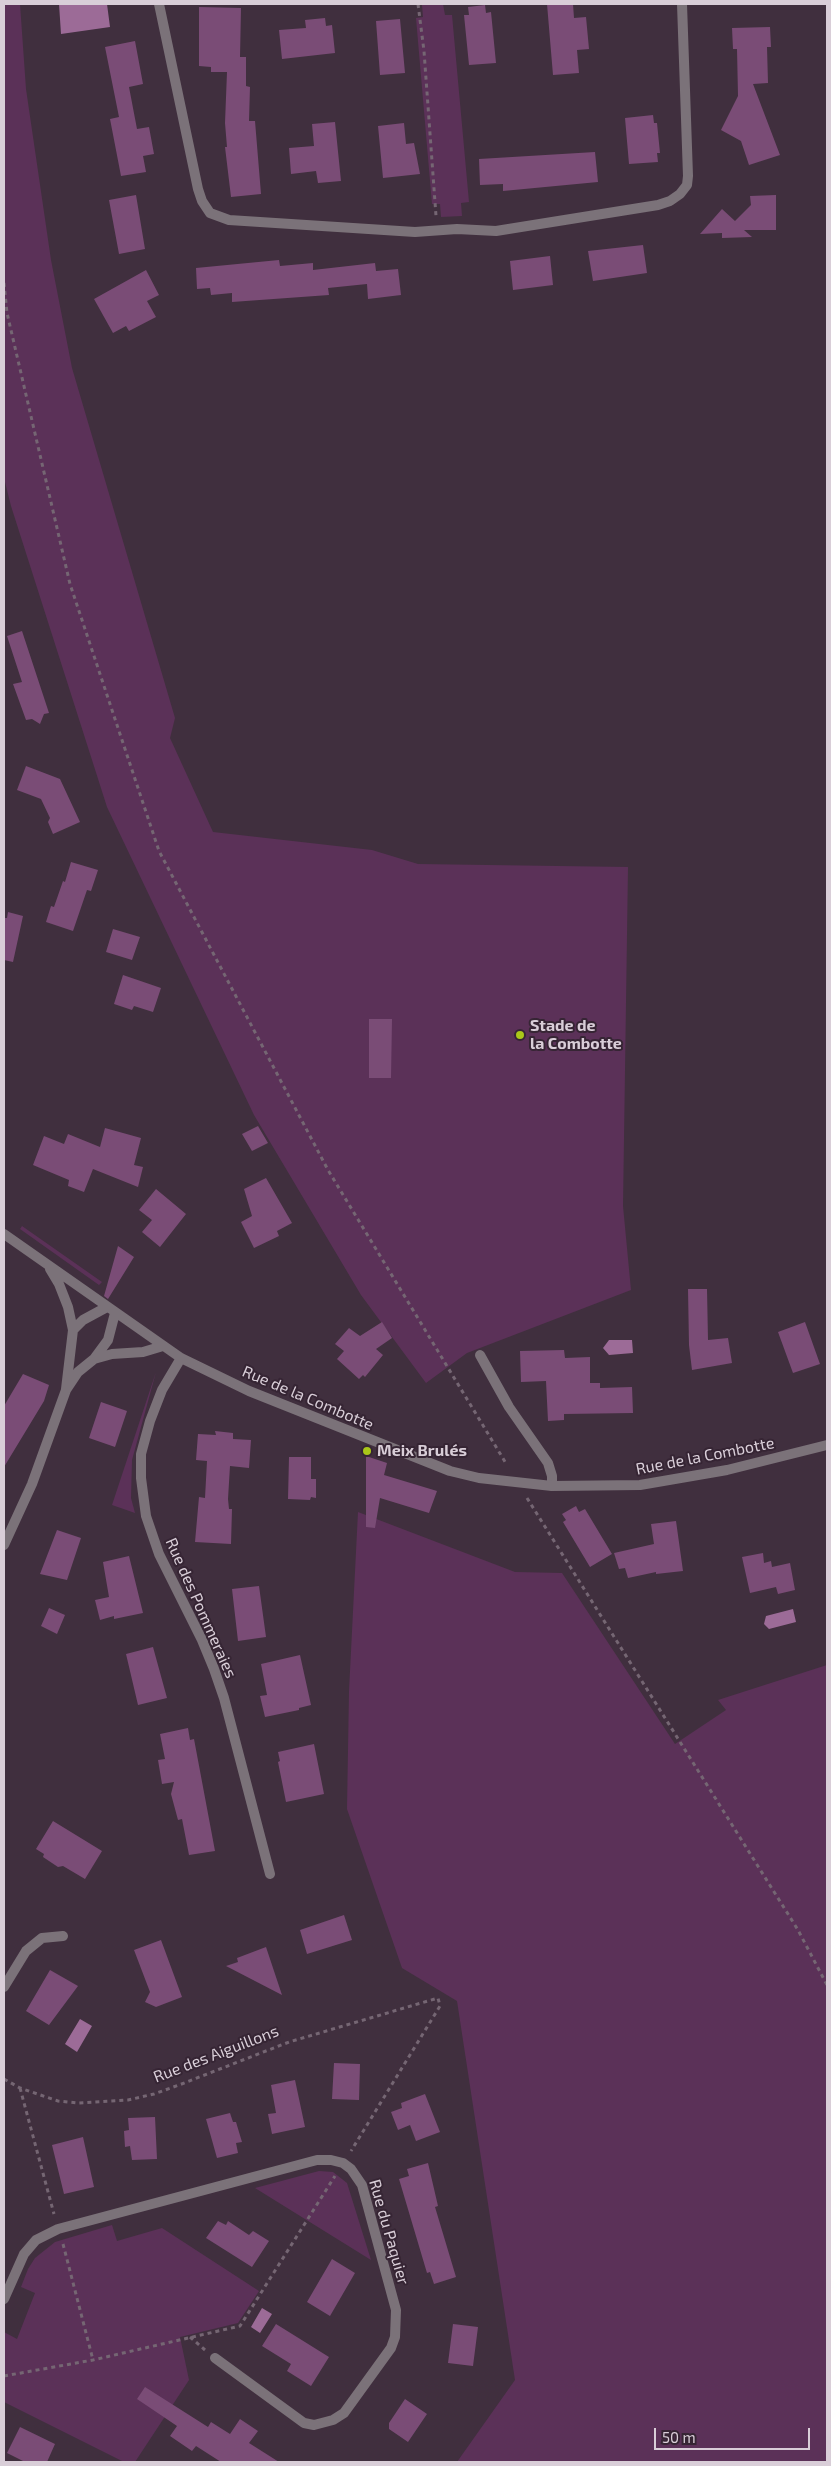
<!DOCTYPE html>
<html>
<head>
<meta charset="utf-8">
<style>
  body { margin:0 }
  #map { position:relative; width:831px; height:2466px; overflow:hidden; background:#402f3e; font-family:"Exo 2",sans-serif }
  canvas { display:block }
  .frame { position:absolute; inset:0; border:5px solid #d9ced8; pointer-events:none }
  .scale { position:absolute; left:654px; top:2428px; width:156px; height:22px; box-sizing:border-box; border:2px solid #d9ced8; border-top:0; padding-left:6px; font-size:15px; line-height:18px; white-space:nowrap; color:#d9ced8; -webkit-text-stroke:4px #362534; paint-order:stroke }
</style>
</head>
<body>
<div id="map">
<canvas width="831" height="2466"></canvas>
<div class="frame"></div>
<div class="scale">50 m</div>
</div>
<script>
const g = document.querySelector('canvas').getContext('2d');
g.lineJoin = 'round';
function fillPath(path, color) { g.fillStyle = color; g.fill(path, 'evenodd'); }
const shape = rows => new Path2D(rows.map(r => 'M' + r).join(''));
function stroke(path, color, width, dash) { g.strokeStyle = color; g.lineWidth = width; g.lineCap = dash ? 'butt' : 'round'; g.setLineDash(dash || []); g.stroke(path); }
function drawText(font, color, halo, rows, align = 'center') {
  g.font = font + ' "Exo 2",sans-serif'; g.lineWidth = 4; g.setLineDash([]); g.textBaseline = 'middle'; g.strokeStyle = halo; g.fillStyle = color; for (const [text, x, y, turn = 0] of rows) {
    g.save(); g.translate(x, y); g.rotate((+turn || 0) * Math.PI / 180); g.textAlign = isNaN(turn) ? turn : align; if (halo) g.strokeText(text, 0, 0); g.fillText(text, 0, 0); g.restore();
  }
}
fillPath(shape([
  [4,4,20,4,26,89,51,260,72,368,175,718,170,738,213,832,372,850,418,864,628,867,623,1206,631,1290,467,1353,426,1383,361,1295,254,1115,107,807,11,506,4,478],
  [430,4,443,4,445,15,452,15,469,202,461,203,462,216,441,217,440,204,432,204,416,18,423,17,422,5],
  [22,1226,102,1282,99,1285,20,1229],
  [156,1372,132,1460,131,1498,135,1513,112,1505],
  [358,1512,515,1572,562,1573,675,1744,726,1710,718,1700,827,1665,827,2462,457,2462,515,2380,457,2001,402,1968,347,1809,349,1691],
  [319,2171,333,2172,347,2183,371,2260,255,2188],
  [112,2225,117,2241,162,2228,259,2291,238,2323,180,2337,189,2380,135,2462,124,2462,4,2402,4,2332,17,2339,35,2293,21,2287,28,2269,35,2258,55,2242]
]), '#5b3158');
fillPath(shape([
  [59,4,107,4,110,27,61,34],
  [609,1340,632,1340,633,1353,609,1355,603,1348],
  [793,1609,796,1622,769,1629,764,1624,766,1616],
  [80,2019,92,2026,77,2052,65,2044],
  [262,2308,272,2314,260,2333,251,2327]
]), '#9c6b97');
fillPath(shape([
  [547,4,573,4,574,18,586,17,589,49,577,50,579,73,553,75],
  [485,5,486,13,491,12,496,63,469,65,464,15,469,15,468,7],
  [199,7,241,8,240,57,246,57,246,86,250,87,249,121,255,121,261,194,231,197,225,147,227,147,225,123,227,72,211,72,211,67,199,66],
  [325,18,326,26,332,25,335,53,282,59,279,30,306,28,305,20],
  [400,19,405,73,380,75,376,21],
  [770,27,771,47,767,47,768,83,753,84,780,155,749,165,741,141,721,130,738,96,737,49,733,49,732,28],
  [135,41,143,84,129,87,137,129,149,127,154,154,143,156,146,172,121,176,110,119,119,117,105,47],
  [653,115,654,123,657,123,660,153,657,153,658,162,629,164,625,118],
  [335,122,341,181,318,183,316,171,291,174,289,148,314,146,312,124],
  [404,123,406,144,414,143,420,174,383,178,378,126],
  [595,152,598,182,503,191,503,184,480,185,479,159],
  [136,195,145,249,119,254,109,200],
  [776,195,776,230,744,230,752,237,722,238,722,233,700,234,722,209,735,221,751,205,750,196],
  [643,245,647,273,593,281,588,251],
  [550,256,553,285,513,290,510,261],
  [279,260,280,266,313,263,313,270,375,263,376,271,398,269,401,295,368,299,367,284,328,288,329,295,232,302,232,293,211,295,210,288,197,289,196,268],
  [146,270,159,295,147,301,156,317,129,331,126,326,113,333,94,299],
  [22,631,49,713,44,714,40,724,32,719,26,720,13,684,22,682,7,636],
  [26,766,60,779,80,822,53,834,48,822,50,818,41,799,17,790],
  [71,862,98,870,91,891,87,890,73,931,46,922,51,906,54,907,63,881,65,882],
  [8,912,23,916,13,962,4,960,4,918,7,918],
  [113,929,140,937,132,960,106,952],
  [123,975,161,988,153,1012,134,1006,132,1010,114,1004],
  [369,1019,392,1019,391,1078,369,1078],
  [258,1126,268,1143,252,1151,242,1134],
  [105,1128,141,1138,134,1165,143,1167,138,1187,93,1169,84,1192,68,1186,69,1180,33,1165,44,1136,64,1144,68,1134,100,1147],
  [266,1178,292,1223,277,1231,279,1236,254,1248,241,1222,252,1216,244,1189],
  [156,1189,186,1214,160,1247,142,1232,152,1220,139,1210],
  [118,1246,134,1257,108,1299,104,1296],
  [688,1289,707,1289,708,1340,728,1338,732,1363,692,1370,689,1345],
  [382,1322,392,1338,376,1349,383,1355,365,1377,363,1375,359,1379,337,1359,344,1351,335,1344,349,1328,360,1336],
  [805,1322,820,1364,793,1373,778,1332],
  [564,1350,565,1358,590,1357,590,1383,600,1383,600,1388,632,1387,633,1413,564,1414,564,1420,548,1421,546,1381,521,1382,520,1351],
  [23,1374,49,1385,44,1401,4,1467,4,1406],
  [101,1402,127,1411,115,1447,89,1438],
  [215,1431,233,1433,233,1439,251,1440,249,1468,230,1466,228,1499,229,1509,232,1509,231,1544,195,1542,199,1497,205,1498,207,1461,196,1460,198,1434,216,1435],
  [366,1456,387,1463,384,1475,437,1491,429,1513,380,1498,375,1528,366,1527],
  [289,1457,311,1457,311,1479,316,1479,316,1498,311,1497,310,1500,288,1499],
  [576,1506,579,1512,585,1509,612,1554,590,1567,563,1522,566,1520,562,1514],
  [676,1521,683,1571,656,1574,656,1572,628,1578,625,1568,619,1569,614,1553,654,1544,651,1524],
  [57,1530,81,1538,67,1580,40,1574],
  [763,1553,764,1563,771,1561,772,1567,790,1563,795,1590,778,1594,776,1587,750,1593,742,1557],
  [129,1556,143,1613,114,1619,114,1616,100,1620,95,1600,109,1597,103,1562],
  [259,1586,266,1637,238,1641,232,1589],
  [49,1608,65,1615,57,1634,41,1626],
  [153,1647,167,1698,138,1705,126,1654],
  [300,1655,311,1705,299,1708,299,1710,265,1717,260,1696,267,1695,261,1664],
  [188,1728,190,1740,194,1739,215,1851,189,1855,182,1819,178,1820,171,1794,174,1782,162,1784,158,1760,165,1759,160,1734],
  [314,1744,324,1794,286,1802,278,1762,280,1761,278,1752],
  [53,1821,102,1851,85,1879,63,1866,58,1867,43,1857,44,1854,36,1849],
  [344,1915,352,1940,307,1954,300,1930],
  [161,1940,182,1997,156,2007,145,2002,150,1992,134,1950],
  [266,1947,282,1995,226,1966,238,1962,237,1958],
  [50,1970,78,1986,49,2025,26,2011],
  [334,2063,360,2064,359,2100,332,2099],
  [295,2080,305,2127,272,2134,268,2114,276,2113,271,2085],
  [425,2094,440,2132,416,2141,410,2125,398,2130,391,2112,402,2108,401,2103],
  [230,2113,233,2122,236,2122,242,2142,236,2143,238,2153,217,2158,206,2119],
  [155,2117,157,2159,132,2160,130,2146,125,2147,124,2131,129,2130,128,2118],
  [83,2137,94,2187,64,2194,52,2145],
  [428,2163,438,2206,435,2207,456,2277,434,2284,430,2272,427,2273,399,2179,409,2176,407,2169],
  [218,2221,226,2225,228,2221,249,2235,253,2231,269,2241,252,2267,206,2238],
  [332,2259,355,2273,330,2316,307,2302],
  [276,2324,329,2357,311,2386,287,2371,291,2364,262,2346],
  [453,2324,478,2327,473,2366,448,2363],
  [145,2387,208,2427,211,2422,230,2434,240,2419,258,2431,249,2443,279,2462,221,2462,196,2446,192,2451,170,2436,177,2426,137,2399],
  [405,2399,427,2414,408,2442,389,2429,389,2423],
  [20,2427,55,2444,47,2462,25,2462,7,2453]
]), '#7a4c76');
stroke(shape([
  [418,4,424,51,436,216],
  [4,283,7,313,70,584,159,851,328,1170,507,1465],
  [527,1498,798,1930,827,1985],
  [4,2079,20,2088,58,2101,78,2103,128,2100,154,2094,179,2085,289,2042,438,1998,440,2006,351,2151],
  [20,2088,54,2214],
  [63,2244,93,2360],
  [190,2337,205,2350],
  [4,2376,93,2360,240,2326,335,2176]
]), '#756673', 3, [4, 4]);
stroke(shape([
  [480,1355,509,1407,548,1463,552,1476,552,1486]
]), '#7b7279', 10);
stroke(shape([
  [159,4,198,189,202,201,210,213,229,220,415,232,457,229,496,231,658,205,670,201,680,194,687,185,688,176,682,4],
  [4,1234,181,1358,249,1391,450,1471,479,1478,552,1486,640,1485,727,1470,827,1445],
  [50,1269,59,1284,68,1307,73,1330,66,1389],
  [73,1330,83,1320,107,1307],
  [181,1358,162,1390,150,1421,141,1454,141,1478,146,1516,159,1554,202,1640,214,1669,224,1698,270,1874],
  [94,1359,108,1340,115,1313],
  [4,1545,32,1484,66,1390,78,1372,94,1359,112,1354,143,1352,163,1346],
  [4,1987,26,1951,42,1938,63,1936],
  [4,2299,24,2254,36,2240,58,2229,317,2160,331,2160,343,2163,351,2169,362,2185,396,2310,395,2337,391,2348,344,2413,333,2420,314,2425,304,2423,215,2358]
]), '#7b7279', 10);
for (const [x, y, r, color] of [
  [520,1035,5,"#aac719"],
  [367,1451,5,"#aac719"]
]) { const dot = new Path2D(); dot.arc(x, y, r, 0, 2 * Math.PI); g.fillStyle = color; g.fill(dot); stroke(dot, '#362534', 2); }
drawText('bold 16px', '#d9ced8', '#362534', [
  ["Stade de",530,1026],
  ["la Combotte",530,1044],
  ["Meix Brulés",377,1451]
], 'left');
drawText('16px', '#d9ced8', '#362534', [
  ["Rue de la Combotte",308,1398,23],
  ["Rue de la Combotte",705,1456,-11],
  ["Rue des Pommeraies",201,1608,66],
  ["Rue des Aiguillons",216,2054,-21],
  ["Rue du Paquier",389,2232,74]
]);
</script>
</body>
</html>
